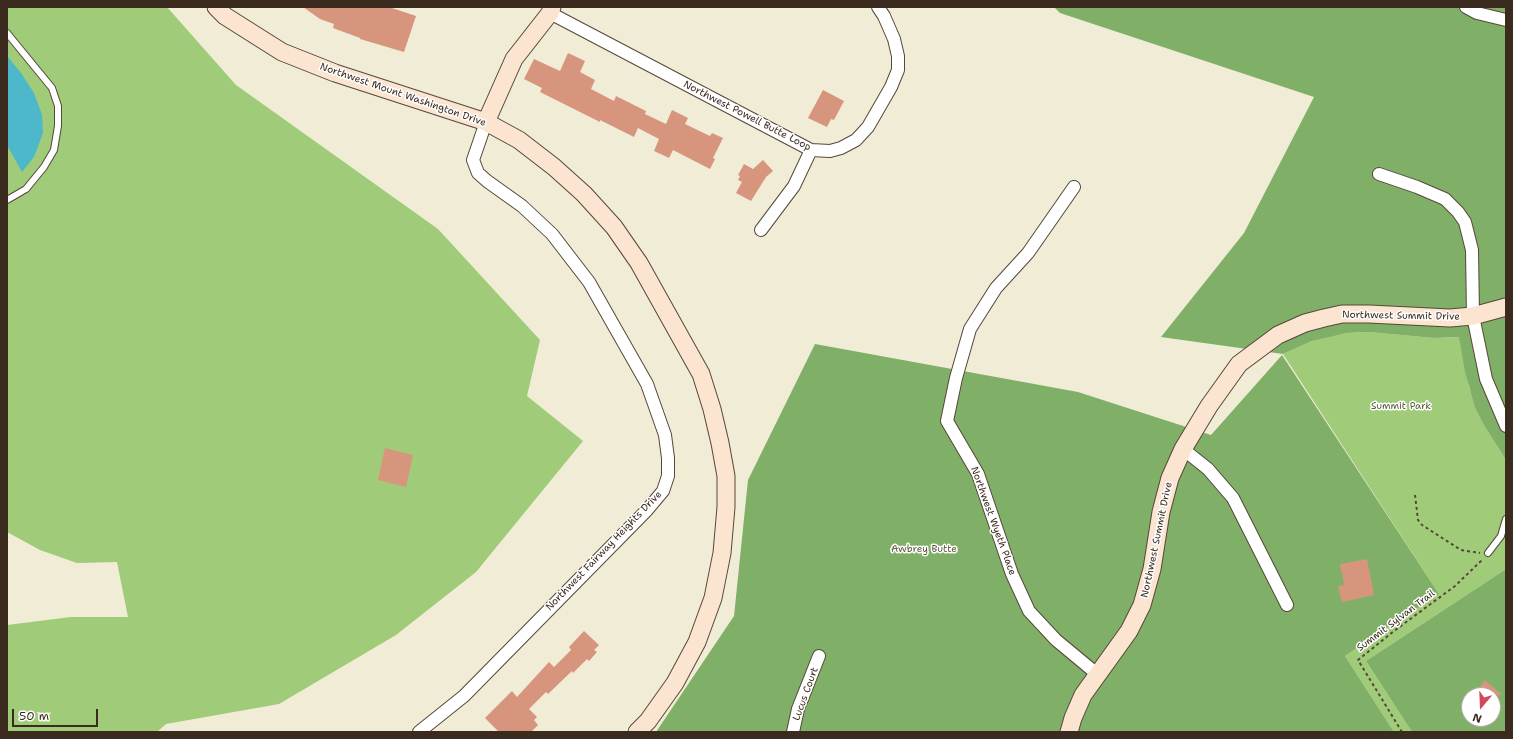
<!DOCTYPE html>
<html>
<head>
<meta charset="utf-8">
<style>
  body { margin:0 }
  #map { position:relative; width:1513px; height:739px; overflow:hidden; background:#f0ecd6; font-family:"Shantell Sans",sans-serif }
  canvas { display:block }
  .frame { position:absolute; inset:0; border:8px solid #3b2a1e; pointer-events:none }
  .north { position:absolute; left:1461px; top:687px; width:40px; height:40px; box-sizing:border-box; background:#fff; border:1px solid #b1aaa5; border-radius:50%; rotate:199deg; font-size:11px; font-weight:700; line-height:16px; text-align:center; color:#3b2a1e }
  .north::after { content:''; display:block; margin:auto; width:14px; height:18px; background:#d1495b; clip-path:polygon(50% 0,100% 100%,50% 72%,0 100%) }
  .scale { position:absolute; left:12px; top:709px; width:86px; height:18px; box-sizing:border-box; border:2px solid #3b2a1e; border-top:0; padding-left:5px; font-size:12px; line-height:14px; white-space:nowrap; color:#3b2a1e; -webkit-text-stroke:3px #fff; paint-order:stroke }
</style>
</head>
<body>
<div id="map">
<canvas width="1513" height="739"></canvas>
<div class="frame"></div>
<div class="north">N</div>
<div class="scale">50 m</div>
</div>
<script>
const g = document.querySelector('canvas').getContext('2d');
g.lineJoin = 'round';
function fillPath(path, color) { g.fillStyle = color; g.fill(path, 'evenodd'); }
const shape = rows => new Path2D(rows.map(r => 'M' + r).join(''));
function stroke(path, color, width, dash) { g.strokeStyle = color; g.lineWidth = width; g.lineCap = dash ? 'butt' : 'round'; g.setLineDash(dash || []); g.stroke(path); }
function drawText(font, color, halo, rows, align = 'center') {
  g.font = font + ' "Shantell Sans",sans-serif'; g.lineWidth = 3; g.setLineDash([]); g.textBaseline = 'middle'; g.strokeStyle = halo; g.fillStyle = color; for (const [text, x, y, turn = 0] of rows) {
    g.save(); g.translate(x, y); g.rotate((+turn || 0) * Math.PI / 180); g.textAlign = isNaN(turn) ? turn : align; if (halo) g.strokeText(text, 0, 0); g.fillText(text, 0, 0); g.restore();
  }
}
fillPath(shape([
  [7,7,167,7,236,85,438,229,540,340,527,396,583,441,476,572,396,635,279,704,166,724,157,732,7,732,7,625,71,617,128,617,117,562,77,563,40,550,7,532],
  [1368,332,1434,338,1460,337,1469,387,1485,427,1506,460,1506,569,1366,661,1412,732,1394,732,1345,656,1439,594,1283,354,1312,341,1329,336,1346,333]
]), '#a0cb78');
fillPath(shape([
  [1054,7,1506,7,1506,460,1485,427,1475,407,1465,372,1459,337,1434,338,1368,332,1346,333,1312,341,1283,354,1161,337,1244,233,1314,97,1060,13],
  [815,344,1078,392,1211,435,1282,355,1439,594,1345,656,1394,732,656,732,734,616,748,480],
  [1506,569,1506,732,1412,732,1366,661],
  [1469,695,1493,695,1493,719,1469,719]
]), '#80af68');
fillPath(shape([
  [7,56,21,73,34,93,42,115,43,133,34,157,22,172,7,145]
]), '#4cb8c9');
fillPath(shape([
  [303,7,389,7,416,16,404,52,360,39,360,38,333,28,334,24,320,19],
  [568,53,585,61,580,72,595,80,591,89,614,101,616,96,646,111,645,114,666,124,672,110,688,118,685,124,710,136,712,133,723,138,713,158,715,159,710,169,673,150,669,158,654,151,659,139,638,128,634,137,600,120,600,122,540,92,542,88,524,79,534,59,560,71],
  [823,90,844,101,834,120,831,119,827,127,808,118],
  [763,160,773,171,766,177,751,201,736,193,742,182,738,180,740,176,738,175,744,164,753,169],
  [385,448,413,455,406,487,378,480],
  [1367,559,1374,595,1342,602,1338,586,1344,585,1340,564],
  [584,631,599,645,594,650,597,652,589,661,587,659,573,673,572,671,548,694,546,692,529,709,537,717,534,720,538,725,531,732,499,732,485,718,512,691,517,697,549,662,554,667,571,650,569,647],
  [1485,680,1502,695,1473,695]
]), '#d8957d');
const lane = shape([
  [7,33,52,88,58,106,58,126,54,150,44,167,26,189,7,200],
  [1488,553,1501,536,1506,519]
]);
const street = shape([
  [1466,7,1477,13,1506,20],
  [550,13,811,150,830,151,841,148,856,140,868,127,891,87,898,70,898,56,894,39,884,16,878,7],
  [1379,174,1417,187,1445,199,1458,212,1465,222,1472,250,1473,316,1486,379,1506,426],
  [1074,187,1028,253,996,288,970,329,956,378,947,421,978,474,1012,574,1029,611,1056,640,1097,674],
  [761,230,794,186,811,150],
  [1183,449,1208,469,1233,498,1287,605],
  [419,732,464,696,647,510,663,491,668,476,668,458,665,435,647,384,589,282,552,234,522,206,487,181,478,173,473,160,486,122],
  [793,732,798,709,819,656]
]);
const secondary = shape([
  [216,7,225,16,282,52,335,73,486,122,519,140,554,167,584,194,614,227,639,263,701,374,712,409,720,443,726,476,726,507,722,553,713,598,697,642,675,683,648,721,637,732],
  [486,122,514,59,550,13,552,7],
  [1069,732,1073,718,1083,695,1129,631,1142,605,1152,569,1161,512,1170,478,1183,449,1209,406,1239,364,1278,335,1305,323,1324,318,1342,314,1369,314,1450,318,1473,316,1506,307]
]);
stroke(lane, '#56473a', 8);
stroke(street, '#56473a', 14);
stroke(secondary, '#56473a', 19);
stroke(shape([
  [1415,495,1418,520,1422,525,1461,550,1480,553],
  [1402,732,1358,660,1394,631,1455,586,1483,559]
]), '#56473a', 2, [3, 3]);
stroke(lane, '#fff', 6);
stroke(street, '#fff', 12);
stroke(secondary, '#fce5d0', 17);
drawText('10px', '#3b2a1e', '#fff', [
  ["Northwest Mount Washington Drive",403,95,19],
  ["Northwest Powell Butte Loop",747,116,27],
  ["Northwest Summit Drive",1401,316,1],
  ["Northwest Wyeth Place",993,521,70],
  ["Northwest Summit Drive",1157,540,-78],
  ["Northwest Fairway Heights Drive",604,551,-46],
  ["Summit Sylvan Trail",1396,621,-37],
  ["Lucus Court",806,694,-70]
]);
drawText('10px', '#595a39', '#fff', [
  ["Summit Park",1401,406],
  ["Awbrey Butte",924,549]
]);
</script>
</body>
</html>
